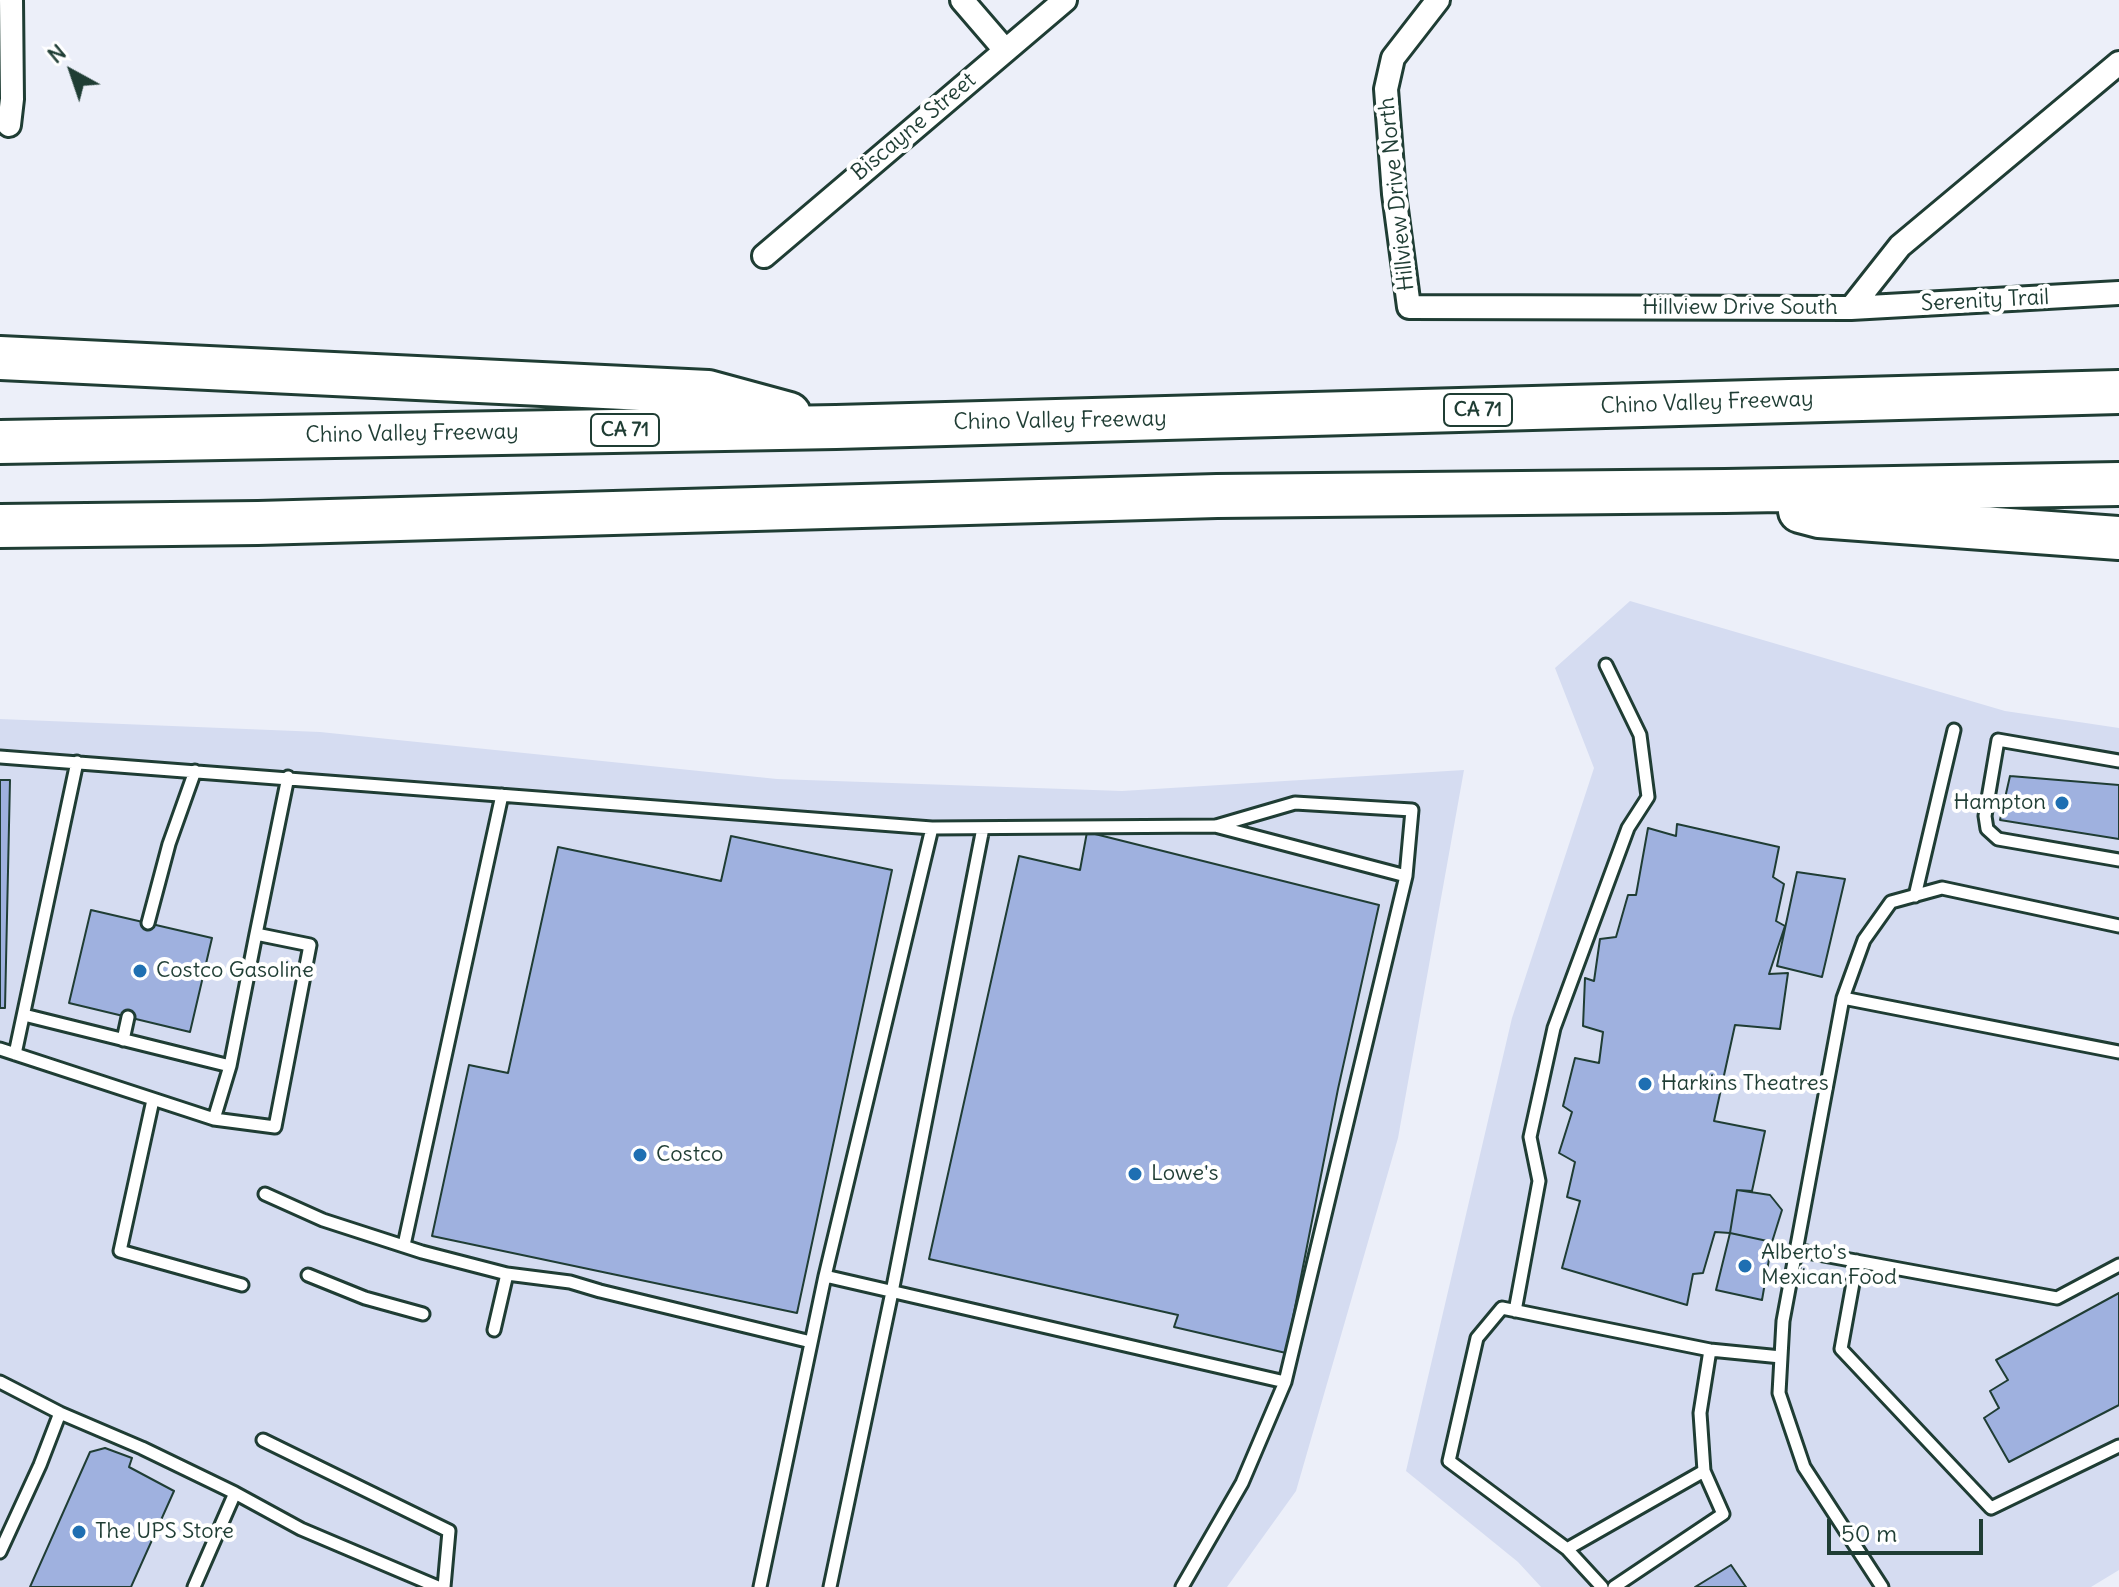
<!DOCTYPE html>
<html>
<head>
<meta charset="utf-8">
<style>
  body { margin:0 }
  #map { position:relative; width:2119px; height:1587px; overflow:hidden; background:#eceff9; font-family:Delius,sans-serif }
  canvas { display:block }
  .north { position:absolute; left:32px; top:32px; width:80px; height:80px; -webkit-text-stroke:6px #fff; paint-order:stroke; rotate:320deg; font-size:22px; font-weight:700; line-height:32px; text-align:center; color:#1f3d34 }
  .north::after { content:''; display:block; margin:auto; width:28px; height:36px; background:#1f3d34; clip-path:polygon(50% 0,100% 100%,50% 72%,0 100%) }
  .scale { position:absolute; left:1827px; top:1519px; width:156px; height:36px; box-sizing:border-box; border:4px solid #1f3d34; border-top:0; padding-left:10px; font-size:24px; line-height:28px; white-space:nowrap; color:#1f3d34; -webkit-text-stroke:6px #fff; paint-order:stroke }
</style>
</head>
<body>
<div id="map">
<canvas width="2119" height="1587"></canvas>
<div class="north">N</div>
<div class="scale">50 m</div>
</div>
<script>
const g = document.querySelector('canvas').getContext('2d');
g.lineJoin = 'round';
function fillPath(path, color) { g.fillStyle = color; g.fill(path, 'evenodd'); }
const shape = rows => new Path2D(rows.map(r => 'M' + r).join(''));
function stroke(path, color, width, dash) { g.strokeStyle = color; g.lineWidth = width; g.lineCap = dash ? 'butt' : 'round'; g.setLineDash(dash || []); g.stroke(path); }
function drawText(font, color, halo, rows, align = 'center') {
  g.font = font + ' Delius,sans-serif'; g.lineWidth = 8; g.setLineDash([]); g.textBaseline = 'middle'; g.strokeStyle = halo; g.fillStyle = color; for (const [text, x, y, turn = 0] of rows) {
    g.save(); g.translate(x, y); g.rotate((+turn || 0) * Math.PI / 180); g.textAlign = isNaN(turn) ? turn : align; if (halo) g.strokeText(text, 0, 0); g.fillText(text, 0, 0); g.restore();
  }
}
fillPath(shape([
  [1630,601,2005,711,2119,728,2119,1570,2091,1587,1541,1587,1518,1562,1406,1471,1512,1018,1594,768,1555,668],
  [0,719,320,732,777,779,1122,791,1464,770,1398,1138,1296,1491,1227,1587,0,1587]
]), '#d5dcf1');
const building = shape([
  [2010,776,2119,785,2119,839,2000,820,2010,776],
  [0,780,10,780,5,1008,0,1008,0,780],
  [1677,824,1779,847,1773,877,1784,884,1776,921,1785,926,1769,974,1788,973,1780,1029,1735,1025,1714,1121,1765,1131,1752,1191,1737,1190,1730,1233,1715,1232,1703,1273,1693,1274,1687,1305,1562,1268,1580,1201,1567,1197,1575,1162,1559,1153,1572,1112,1563,1106,1575,1058,1599,1063,1603,1032,1583,1026,1585,978,1594,981,1600,939,1616,937,1628,895,1636,895,1648,828,1676,836,1677,824],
  [1087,832,1379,905,1338,1089,1286,1353,1174,1327,1178,1315,929,1259,1019,856,1080,870,1087,832],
  [731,836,892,870,797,1313,432,1236,469,1065,508,1073,558,847,721,881,731,836],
  [1797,872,1845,879,1822,977,1777,966,1797,872],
  [91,910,212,938,190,1032,69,1003,91,910],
  [1737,1190,1770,1195,1782,1210,1772,1242,1730,1233,1737,1190],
  [1730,1233,1772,1242,1762,1300,1716,1290,1730,1233],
  [2119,1293,2119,1405,2009,1462,1984,1418,1999,1408,1990,1391,2008,1380,1996,1360,2119,1293],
  [105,1448,132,1458,129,1467,174,1491,131,1587,30,1587,90,1452,105,1448],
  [1731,1565,1746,1587,1695,1587,1731,1565]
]);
fillPath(building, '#9fb1df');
stroke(building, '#1f3d34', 2);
const service = shape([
  [0,757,932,828,1215,826,1406,876],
  [2119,761,1998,740,1985,816,1987,829,1998,839,2119,860],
  [1216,826,1295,803,1412,810,1406,876,1285,1382],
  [1915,896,1954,730],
  [148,923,169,844,195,771],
  [256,934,230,1066,214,1119,275,1127,310,945,256,934,288,777],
  [1843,998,2119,1052],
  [24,1015,230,1066],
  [123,1040,128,1017],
  [0,1049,214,1119],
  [15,1054,77,762],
  [153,1100,120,1251,242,1285],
  [265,1194,323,1220,422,1252,507,1274,570,1282,600,1291,811,1342],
  [404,1245,502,795],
  [1796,1250,2057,1298,2119,1265],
  [1857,1261,1841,1349,1991,1508,2119,1446],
  [308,1275,365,1298,423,1314],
  [825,1276,1285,1382,1242,1483,1182,1587],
  [1515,1311,1539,1181,1530,1137,1554,1028,1628,828,1648,797,1640,735,1606,665],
  [494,1330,507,1274],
  [0,1382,60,1413,142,1448,235,1493,301,1529,438,1587],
  [263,1440,449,1531,444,1587],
  [1567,1549,1704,1471],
  [0,1552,40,1465,60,1413],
  [194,1587,235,1493],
  [760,1587,825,1276,932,828],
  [830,1587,892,1292,983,828],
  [1602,1587,1567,1549,1449,1461,1477,1338,1502,1308,1710,1350,1781,1357],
  [1614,1587,1723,1514,1704,1471,1700,1413,1710,1350],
  [1882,1587,1804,1467,1779,1393,1783,1321,1843,998,1864,940,1891,902,1942,888,2119,926]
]);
const minor = shape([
  [962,0,1005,50],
  [1438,0,1393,58,1386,89,1394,194,1409,307,1851,308,1900,246,2119,63],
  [9,125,12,99,11,0],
  [764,256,1065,0],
  [1851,308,2119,293]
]);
const motorway = shape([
  [0,358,708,392,789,414],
  [0,442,836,427,2119,392],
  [1800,511,1819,516,2119,538],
  [0,526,258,523,1217,496,1725,491,2119,484]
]);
stroke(service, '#1f3d34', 17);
stroke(minor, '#1f3d34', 28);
stroke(motorway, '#1f3d34', 48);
stroke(service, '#fff', 11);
stroke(minor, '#fff', 22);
stroke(motorway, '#fff', 42);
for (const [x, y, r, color] of [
  [2062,803,8,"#1f6fb2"],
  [140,971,8,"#1f6fb2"],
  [1645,1084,8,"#1f6fb2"],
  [640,1155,8,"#1f6fb2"],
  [1135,1174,8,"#1f6fb2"],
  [1745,1266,8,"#1f6fb2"],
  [79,1532,8,"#1f6fb2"]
]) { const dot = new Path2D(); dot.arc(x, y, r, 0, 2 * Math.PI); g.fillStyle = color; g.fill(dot); stroke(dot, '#fff', 3); }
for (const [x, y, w] of [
  [1478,410,68],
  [625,430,68]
]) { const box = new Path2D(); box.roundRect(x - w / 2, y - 16, w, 32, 6); g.fillStyle = '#fff'; g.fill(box); stroke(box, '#1f3d34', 2); }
drawText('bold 20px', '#1f3d34', null, [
  ["CA 71",1478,410],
  ["CA 71",625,430]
]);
drawText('22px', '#1f3d34', '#fff', [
  ["Biscayne Street",914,127,-40],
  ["Hillview Drive North",1397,194,-96],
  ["Serenity Trail",1985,301,-3],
  ["Hillview Drive South",1740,308],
  ["Chino Valley Freeway",1707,403,-2],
  ["Chino Valley Freeway",1060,421,-1],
  ["Chino Valley Freeway",412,434,-1]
]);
drawText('22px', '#1f3d34', '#fff', [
  ["Hampton",2046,803,"right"],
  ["Costco Gasoline",156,971],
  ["Harkins Theatres",1661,1084],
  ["Costco",656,1155],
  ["Lowe's",1151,1174],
  ["Alberto's",1761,1253],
  ["Mexican Food",1761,1278],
  ["The UPS Store",95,1532]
], 'left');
</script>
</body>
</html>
